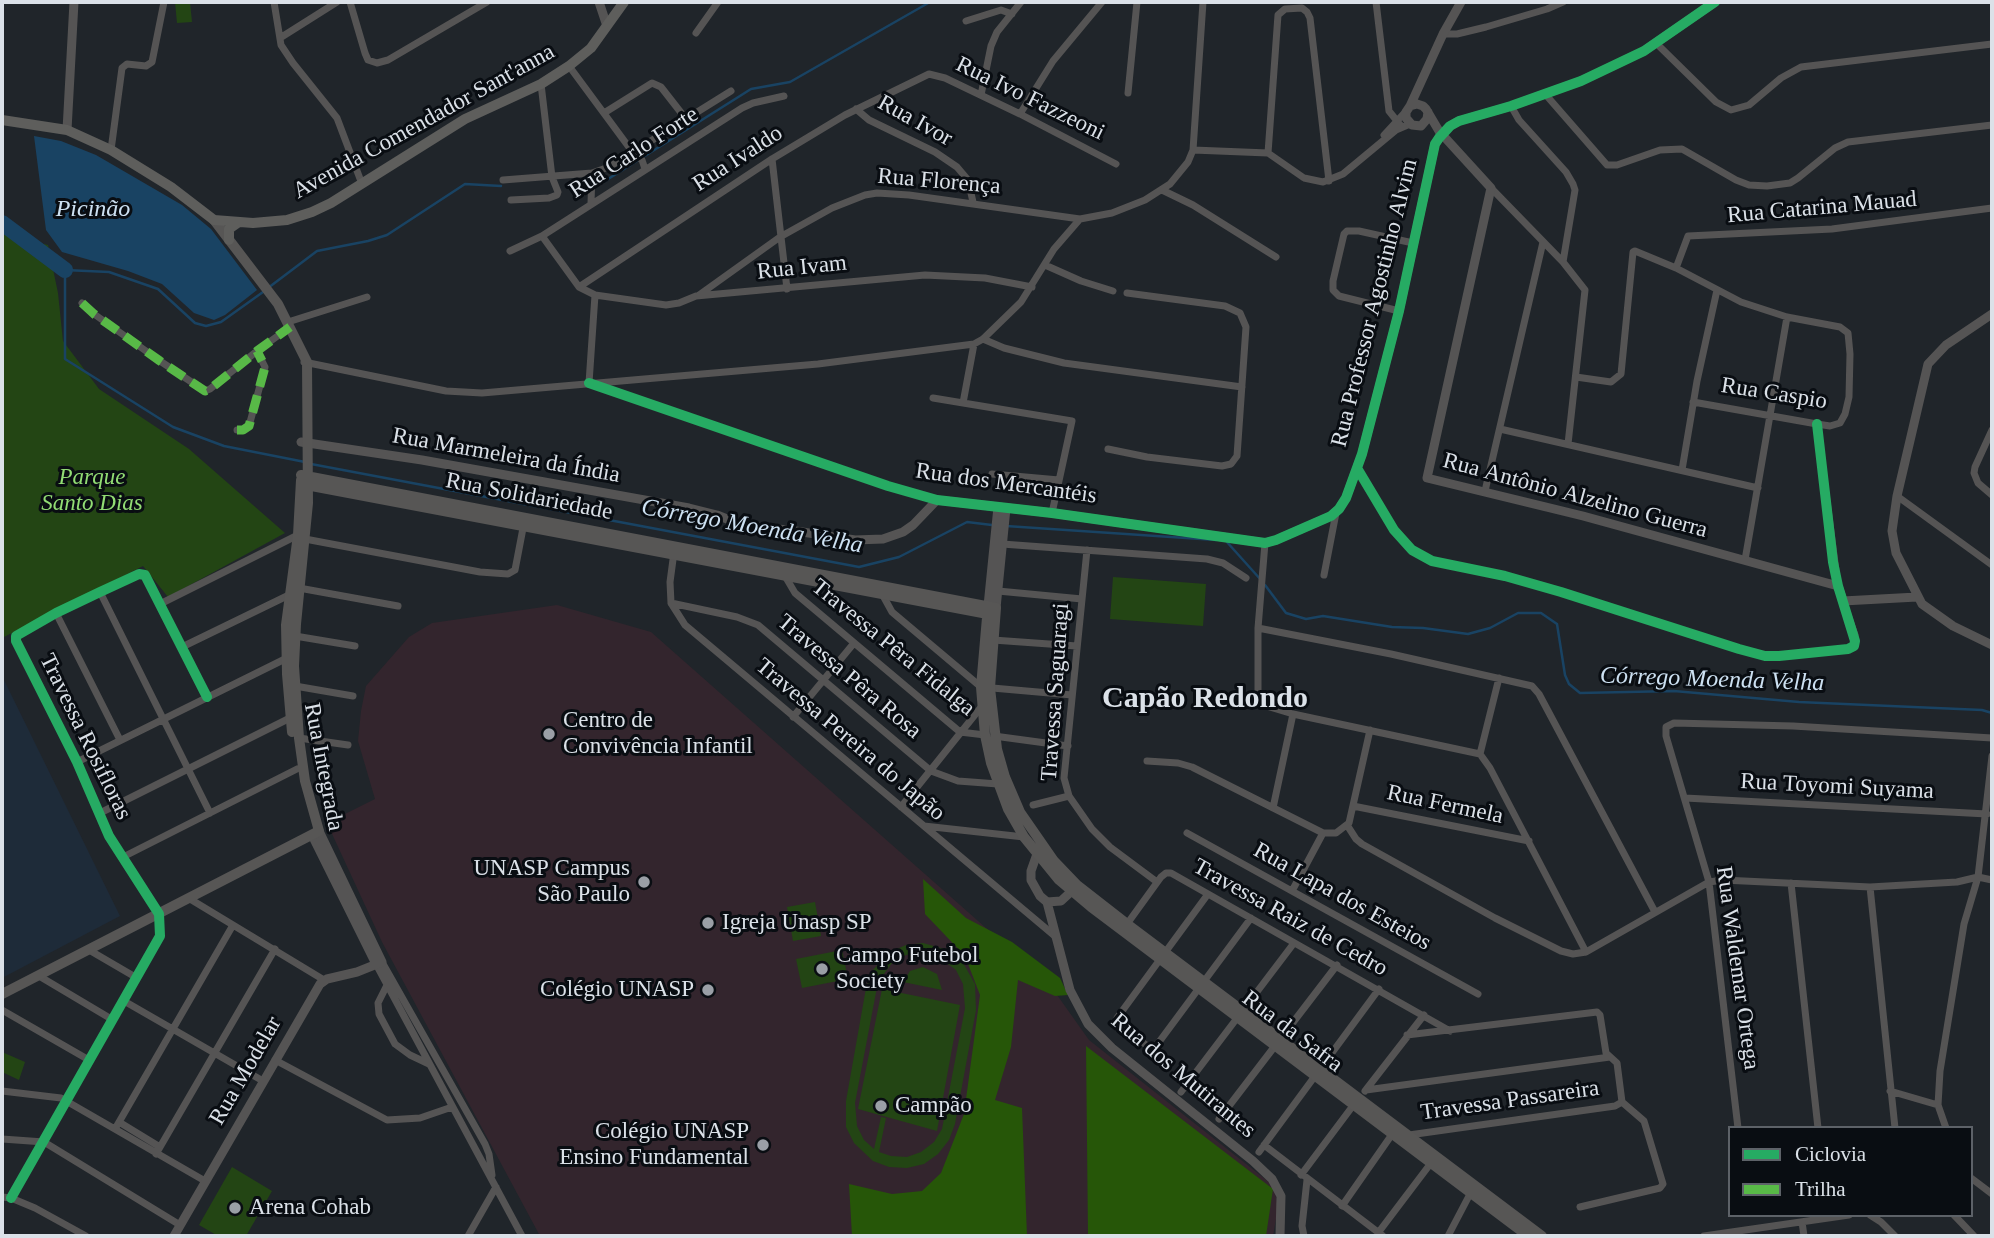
<!DOCTYPE html>
<html>
<head>
<meta charset="utf-8">
<style>
  body { margin:0 }
  #map { position:relative; width:1994px; height:1238px; overflow:hidden; background:#20252a; font-family:Georgia,serif }
  canvas { display:block }
  .frame { position:absolute; inset:0; border:4px solid #dbe1e8; pointer-events:none }
  .legend { position:absolute; left:1728px; top:1126px; width:245px; height:91px; box-sizing:border-box; background:#090d12; border:2px solid #5d6268; margin:0; padding:9px 12px; list-style:none; font-size:21px; color:#dbe1e8 }
  .legend li { display:flex; align-items:center; gap:14px; height:35px }
  .legend b { width:35px; border:2px solid #5d6268 }
</style>
</head>
<body>
<div id="map">
<canvas width="1994" height="1238"></canvas>
<div class="frame"></div>
<ul class="legend">
<li><b style="height:9px;background:#26ab63"></b>Ciclovia</li>
<li><b style="height:9px;background:#58b947"></b>Trilha</li>
</ul>
</div>
<script>
const g = document.querySelector('canvas').getContext('2d');
g.lineJoin = 'round';
function fillPath(path, color) { g.fillStyle = color; g.fill(path, 'evenodd'); }
const shape = rows => new Path2D(rows.map(r => 'M' + r).join(''));
function stroke(path, color, width, dash) { g.strokeStyle = color; g.lineWidth = width; g.lineCap = dash ? 'butt' : 'round'; g.setLineDash(dash || []); g.stroke(path); }
function drawText(font, color, halo, rows, align = 'center') {
  g.font = font + ' Georgia,serif'; g.lineWidth = 6; g.setLineDash([]); g.textBaseline = 'middle'; g.strokeStyle = halo; g.fillStyle = color; for (const [text, x, y, turn = 0] of rows) {
    g.save(); g.translate(x, y); g.rotate((+turn || 0) * Math.PI / 180); g.textAlign = isNaN(turn) ? turn : align; if (halo) g.strokeText(text, 0, 0); g.fillText(text, 0, 0); g.restore();
  }
}
fillPath(shape([
  [2,676,120,916,2,978]
]), '#1e2b39');
fillPath(shape([
  [557,605,651,632,1020,958,1045,978,1089,1040,1274,1186,1278,1208,1273,1236,540,1236,382,942,327,823,375,799,358,741,361,711,366,686,409,637,432,623]
]), '#33252d');
fillPath(shape([
  [175,2,190,2,192,22,177,23],
  [2,234,48,245,58,293,63,341,99,389,189,449,285,533,168,597,143,566,2,638],
  [1113,577,1206,584,1203,626,1110,619],
  [815,902,821,936,793,941,787,907],
  [923,943,948,950,962,961,975,984,976,1010,955,1124,949,1140,938,1154,924,1164,907,1168,889,1167,873,1161,854,1143,846,1127,846,1101,866,988,872,971,890,952,906,945],
  [921,953,937,956,956,970,963,984,965,1008,942,1129,934,1142,921,1152,907,1157,891,1156,879,1152,886,1118,881,1117,874,1149,864,1140,857,1126,855,1103,878,982,892,963,906,955],
  [842,950,848,979,802,988,796,959],
  [923,967,937,974,942,990,903,982,910,971],
  [882,989,960,1005,937,1131,858,1109],
  [2,1052,25,1062,19,1080,2,1072],
  [232,1167,272,1191,246,1236,218,1236,199,1225]
]), '#234514');
fillPath(shape([
  [923,879,966,918,1012,942,1060,978,1068,995,1055,996,1018,980,1011,1047,995,1100,1022,1108,1027,1236,852,1236,849,1184,892,1194,922,1191,941,1173,964,1114,980,995,965,956,925,914],
  [1086,1046,1273,1189,1266,1236,1088,1236]
]), '#265608');
fillPath(shape([
  [34,136,61,141,96,155,182,205,211,229,257,290,225,315,214,320,194,313,162,284,128,271,62,252,46,230]
]), '#194363');
stroke(shape([
  [571,184,605,181,751,89,790,82,930,2],
  [268,288,317,251,368,241,387,235,465,184,501,186],
  [263,292,221,322,206,326,195,323,158,289,109,272,65,270,65,359,173,427,224,446,305,462],
  [311,464,859,567,899,557,967,522,992,525],
  [1006,526,1216,540],
  [1226,541,1261,580],
  [1265,585,1286,613,1306,619,1323,616,1392,627,1423,628,1468,634,1490,628,1518,613,1541,613,1557,624,1565,675,1569,684,1580,693,1674,691,1799,702,1982,710,1992,713]
]), '#194363', 2.5);
stroke(shape([
  [2,223,65,270]
]), '#194363', 16);
stroke(shape([
  [274,2,281,45,293,63,337,118,362,184],
  [350,2,365,53,368,60,377,63,388,60,487,2],
  [1376,2,1389,111,1401,126],
  [966,21,1001,10,1012,14],
  [696,33,718,2],
  [1443,34,1457,34,1486,27,1547,9,1563,2],
  [280,38,337,2],
  [1657,44,1716,102,1731,110,1749,105,1781,78,1801,67,1992,44],
  [569,66,634,154,642,160,645,169],
  [1128,93,1137,2],
  [981,95,991,46,997,32,1021,2],
  [1546,95,1607,165,1617,165,1660,150,1682,149,1736,180,1749,185,1767,186,1790,183,1798,178,1835,148,1848,142,1992,125],
  [1511,106,1519,120,1566,172,1573,184,1575,190,1563,262],
  [856,109,869,120,935,152,957,167,968,180,973,202],
  [604,113,652,83,661,87,686,119],
  [1020,114,1053,61,1102,2],
  [1384,135,1408,109],
  [111,150,122,68,127,64,146,66,152,62,164,2],
  [1193,150,1268,153,1304,178,1323,182,1343,174,1396,130,1410,124],
  [1268,153,1278,15,1285,9,1302,8,1307,12,1310,18,1329,181],
  [772,159,787,289],
  [503,180,592,173,609,167,731,91],
  [1491,188,1563,262,1585,290,1568,444],
  [1162,190,1193,205,1276,257],
  [511,200,549,198,557,195,558,192,552,177,541,84],
  [591,203,592,173],
  [542,236,579,287,595,295,666,305,679,303,696,296,925,275,985,278,1032,287],
  [510,251,542,236,742,108,753,103,784,96],
  [1045,265,1081,281,1113,291],
  [1676,268,1688,236,1832,229,1992,208],
  [579,287,772,159,845,115,929,74,945,78,1020,114,1116,164],
  [699,295,780,237,832,208,865,195,877,193,909,195,1080,219],
  [82,303,94,314,160,361,205,391,210,389,257,351,290,327],
  [1399,311,1339,296,1333,290,1333,281,1344,234,1347,231,1359,231,1413,243],
  [288,322,367,297],
  [983,339,1004,348,1064,363,1242,387],
  [304,362,446,391,482,393,818,364,974,344,983,339,1021,302,1054,249,1080,219,1112,213,1145,200,1170,184,1188,162,1193,150,1203,2],
  [1576,377,1611,382,1621,374,1633,252,1635,251,1676,268,1741,302,1787,317,1840,327,1848,333,1850,354,1849,397,1845,414,1840,423,1830,426,1817,424,1693,402],
  [589,383,595,295],
  [593,384,888,486,937,500],
  [933,398,1072,421,1052,513],
  [963,403,974,344],
  [1817,424,1838,586],
  [1500,429,1758,488],
  [237,430,243,430,249,426,265,367,257,351],
  [1992,430,1975,467,1974,473,1978,483,1992,495],
  [1108,449,1147,457,1222,466,1231,464,1237,456,1246,327,1240,313,1225,306,1127,293],
  [1357,468,1394,530,1412,550,1432,561,1505,576,1561,592,1759,655,1779,656,1851,648,1854,646,1855,635,1843,601],
  [1682,470,1697,381,1717,290],
  [992,474,1059,480],
  [1485,491,1543,242],
  [1897,496,1992,565],
  [305,539,480,572,508,574,515,570,524,523],
  [1265,543,1258,628,1258,694,1263,705,1293,714,1480,754,1490,768,1586,952],
  [1002,544,1207,559,1223,563,1246,578],
  [1087,550,1064,778,1069,796,1092,829,1110,847,1157,882],
  [674,552,670,582,671,603,685,625,1056,937],
  [1745,560,1787,317],
  [1324,575,1336,513],
  [785,576,795,593,960,732,985,735],
  [299,588,398,606],
  [998,591,1082,599],
  [100,592,210,813],
  [881,592,892,612,981,687,1072,695],
  [671,603,737,617,758,625,931,771,958,781,998,784],
  [160,604,298,535],
  [56,613,120,740],
  [1258,628,1391,654,1532,686,1539,694,1655,912],
  [295,636,355,646],
  [993,640,1077,646],
  [182,647,289,595],
  [295,686,353,696],
  [793,717,854,643],
  [994,736,1068,746],
  [299,738,348,745],
  [1480,754,1499,678],
  [1147,761,1178,763,1192,767,1323,833],
  [77,762,289,657],
  [1685,798,1987,814],
  [1033,805,1069,796],
  [1353,806,1529,841],
  [901,807,982,706],
  [1273,808,1293,714],
  [100,813,290,718],
  [1347,825,1356,839,1362,844,1495,918,1561,951,1573,954,1586,952,1709,882,1723,880,1870,887,1957,882,1978,877],
  [924,826,1024,837],
  [1187,833,1478,994],
  [123,857,297,769],
  [1978,877,1992,880],
  [1791,883,1818,1128],
  [1870,887,1895,1128],
  [1292,891,1323,833,1336,833,1349,823,1370,730],
  [1208,894,1117,1018,1119,1024,1150,1048,1155,1047,1159,1042,1251,918],
  [190,899,324,980],
  [1127,924,1161,877,1166,873,1171,873,1450,1031],
  [89,950,137,978],
  [382,962,485,1144,489,1154,492,1175],
  [376,964,522,1236],
  [39,976,113,1020],
  [387,985,378,1003,379,1014,395,1044,410,1055,429,1064],
  [124,1001,263,1081],
  [2,1010,89,1060],
  [1407,1035,1597,1012,1600,1015,1606,1053,1617,1063,1622,1102],
  [275,1060,387,1120,420,1118,452,1107],
  [1320,1069,1379,989],
  [1366,1090,1610,1057],
  [2,1091,61,1098,205,1181],
  [1365,1091,1424,1015],
  [1890,1091,1938,1105],
  [1181,1092,1294,943],
  [1219,1119,1337,965],
  [119,1122,160,1147],
  [1738,1128,1709,882,1666,736,1666,727,1674,723,1793,726,1992,738],
  [1946,1128,1938,1105,1940,1071,1964,924,1978,877,1992,756],
  [115,1129,233,925],
  [1409,1135,1615,1106,1622,1102],
  [2,1139,44,1142,180,1225],
  [1264,1145,1383,1236],
  [1259,1152,1315,1076],
  [156,1154,275,949],
  [1301,1175,1355,1103],
  [1971,1178,1992,1194],
  [2,1197,11,1198,35,1208,86,1236],
  [11,1198,160,936,159,914,109,836,77,762,16,641,16,636,56,613,100,592,139,574,145,575,207,697],
  [1342,1206,1393,1133],
  [1580,1207,1660,1188,1663,1184,1644,1121,1622,1102],
  [1870,1215,1881,1222,1895,1236],
  [1954,1215,1974,1236],
  [1802,1222,1804,1236],
  [1378,1233,1431,1163],
  [468,1236,496,1187],
  [1304,1236,1302,1226,1307,1180],
  [1448,1236,1470,1194],
  [1704,1236,1849,1215]
]), '#555454', 7);
stroke(shape([
  [599,2,607,26],
  [1410,106,1443,34,1461,2],
  [1428,112,1427,119,1421,126,1412,125,1406,118,1406,112,1410,106,1417,104,1423,106,1426,109,1439,131,1491,188,1427,478,1583,516,1838,586,1843,601,1917,597],
  [67,130,74,2],
  [1992,314,1946,345,1928,364,1897,496,1892,531,1896,553,1922,604,1953,626,1992,645],
  [301,442,422,460,689,508,717,515,737,523,764,528,789,530,855,540,883,539,903,532,913,525,937,500,1052,513,1265,543,1276,540,1331,516,1339,509,1346,498,1362,454,1399,311,1435,144,1439,138,1450,126,1459,121,1511,106,1581,81,1644,51,1715,2],
  [988,606,998,507],
  [996,608,1006,508],
  [312,835,376,964],
  [1037,854,1031,871,1031,880,1040,896,1047,902,1061,901,1075,888],
  [1047,902,1070,990,1088,1024,1112,1048,1253,1161,1272,1179,1281,1196,1280,1236],
  [174,1236,320,984,327,979,357,972,382,962,319,831]
]), '#555454', 9);
stroke(shape([
  [301,475,996,608,990,688,997,749,1005,777,1020,812,1054,861,1077,885,1127,924,1542,1236],
  [301,484,993,615],
  [988,606,981,687,985,735,991,763,1008,809,1024,837,1059,880,1091,907,1528,1236],
  [292,732,287,674,286,625,298,535,301,480],
  [2,994,319,831,305,781,299,738,294,666,296,624,308,503,307,362,278,304,214,220]
]), '#575655', 10);
stroke(shape([
  [2,120,67,130,111,150,171,187,214,220,253,223,287,220,312,212,331,203,465,119,541,84,569,66,591,48,624,2],
  [229,240,229,229,239,222]
]), '#5e5e5c', 10);
stroke(shape([
  [82,303,94,314,160,361,205,391,210,389,257,351,290,327],
  [237,430,243,430,249,426,265,367,257,351]
]), '#58b947', 9, [18, 9]);
stroke(shape([
  [589,383,888,486,937,500,1052,513,1265,543,1276,540,1331,516,1339,509,1346,498,1362,454,1399,311,1435,144,1439,138,1450,126,1459,121,1511,106,1581,81,1644,51,1715,2],
  [1357,468,1394,530,1412,550,1432,561,1505,576,1561,592,1739,649,1765,656,1779,656,1848,649,1854,646,1855,641,1838,586,1833,562,1817,424],
  [11,1198,160,936,159,914,109,836,77,762,16,641,16,636,56,613,100,592,139,574,145,575,207,697]
]), '#26ab63', 10);
for (const [x, y, r, color] of [
  [549,734,7,"#9a9fa6"],
  [644,882,7,"#9a9fa6"],
  [708,923,7,"#9a9fa6"],
  [822,969,7,"#9a9fa6"],
  [708,990,7,"#9a9fa6"],
  [881,1106,7,"#9a9fa6"],
  [763,1145,7,"#9a9fa6"],
  [235,1208,7,"#9a9fa6"]
]) { const dot = new Path2D(); dot.arc(x, y, r, 0, 2 * Math.PI); g.fillStyle = color; g.fill(dot); stroke(dot, '#090d12', 2.5); }
drawText('23px', '#dbe1e8', '#090d12', [
  ["Rua Ivo Fazzeoni",1030,99,26],
  ["Rua Ivor",915,121,29],
  ["Avenida Comendador Sant'anna",424,122,-29],
  ["Rua Carlo Forte",634,153,-33],
  ["Rua Ivaldo",738,159,-33],
  ["Rua Florença",939,182,5],
  ["Rua Catarina Mauad",1822,208,-5],
  ["Rua Ivam",802,268,-6],
  ["Rua Professor Agostinho Alvim",1375,303,-76],
  ["Rua Caspio",1774,394,9],
  ["Rua Marmeleira da Índia",506,456,10],
  ["Rua dos Mercantéis",1006,484,8],
  ["Rua Antônio Alzelino Guerra",1575,496,15],
  ["Rua Solidariedade",529,497,11],
  ["Travessa Pêra Fidalga",893,648,39],
  ["Travessa Pêra Rosa",849,677,40],
  ["Travessa Saguaragi",1056,692,-86],
  ["Travessa Rosifloras",85,737,64],
  ["Travessa Pereira do Japão",850,740,40],
  ["Rua Integrada",323,767,79],
  ["Rua Toyomi Suyama",1837,787,3],
  ["Rua Fermela",1445,805,12],
  ["Rua Lapa dos Esteios",1342,897,29],
  ["Travessa Raiz de Cedro",1290,918,29],
  ["Rua Waldemar Ortega",1737,968,82],
  ["Rua da Safra",1292,1032,37],
  ["Rua Modelar",246,1071,-60],
  ["Rua dos Mutirantes",1183,1076,40],
  ["Travessa Passareira",1510,1101,-8]
]);
drawText('italic 23px', '#92dd74', '#090d12', [
  ["Parque",92,478],
  ["Santo Dias",92,504]
]);
drawText('23px', '#dbe1e8', '#090d12', [
  ["Centro de",563,721],
  ["Convivência Infantil",563,747],
  ["UNASP Campus",630,869,"right"],
  ["São Paulo",630,895,"right"],
  ["Igreja Unasp SP",722,923],
  ["Campo Futebol",836,956],
  ["Society",836,982],
  ["Colégio UNASP",694,990,"right"],
  ["Campão",895,1106],
  ["Colégio UNASP",749,1132,"right"],
  ["Ensino Fundamental",749,1158,"right"],
  ["Arena Cohab",249,1208]
], 'left');
drawText('italic 24px', '#cde1f2', '#090d12', [
  ["Picinão",93,210],
  ["Córrego Moenda Velha",752,527,10],
  ["Córrego Moenda Velha",1712,680,2]
]);
drawText('bold 30px', '#dbe1e8', '#090d12', [
  ["Capão Redondo",1205,699]
]);
</script>
</body>
</html>
